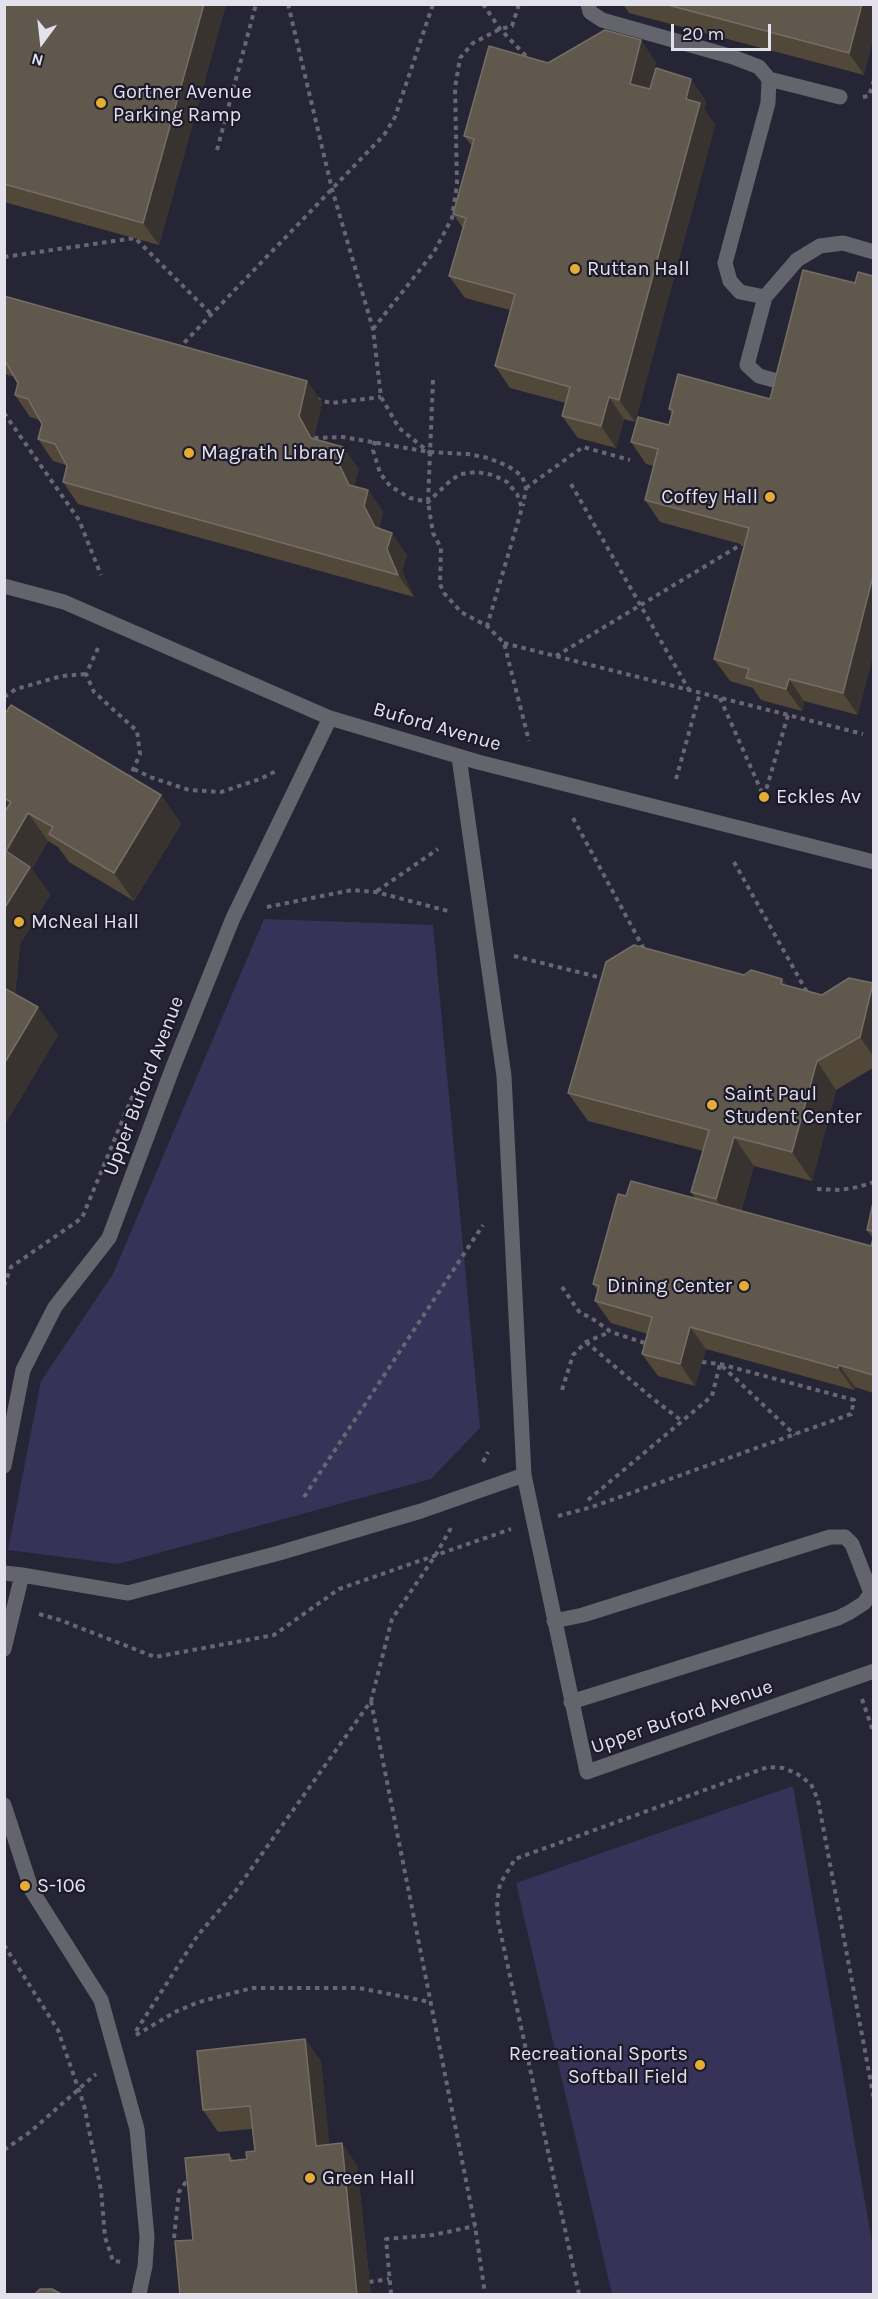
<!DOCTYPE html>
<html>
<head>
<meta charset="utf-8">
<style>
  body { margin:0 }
  #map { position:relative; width:878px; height:2299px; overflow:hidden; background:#262535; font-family:Karla,sans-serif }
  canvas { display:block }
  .frame { position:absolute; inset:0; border:6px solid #e2e1ec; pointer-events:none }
  .north { position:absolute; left:12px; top:12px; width:60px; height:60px; -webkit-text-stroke:4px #1d1b2b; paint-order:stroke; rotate:195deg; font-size:16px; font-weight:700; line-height:24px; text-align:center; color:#e2e1ec }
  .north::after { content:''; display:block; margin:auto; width:21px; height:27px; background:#e2e1ec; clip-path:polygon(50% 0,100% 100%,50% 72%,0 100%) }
  .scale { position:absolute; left:671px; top:24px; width:100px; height:27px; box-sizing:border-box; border:3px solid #e2e1ec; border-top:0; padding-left:8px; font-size:18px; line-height:21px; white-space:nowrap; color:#e2e1ec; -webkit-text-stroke:4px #1d1b2b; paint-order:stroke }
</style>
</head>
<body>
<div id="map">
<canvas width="878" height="2299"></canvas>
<div class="frame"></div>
<div class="north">N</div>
<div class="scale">20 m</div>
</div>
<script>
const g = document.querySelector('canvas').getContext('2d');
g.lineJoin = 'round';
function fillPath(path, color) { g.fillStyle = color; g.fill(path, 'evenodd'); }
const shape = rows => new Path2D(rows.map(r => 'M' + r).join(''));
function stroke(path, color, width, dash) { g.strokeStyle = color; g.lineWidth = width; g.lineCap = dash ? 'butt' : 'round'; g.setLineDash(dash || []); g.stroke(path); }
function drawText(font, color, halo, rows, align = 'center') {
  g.font = font + ' Karla,sans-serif'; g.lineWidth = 4.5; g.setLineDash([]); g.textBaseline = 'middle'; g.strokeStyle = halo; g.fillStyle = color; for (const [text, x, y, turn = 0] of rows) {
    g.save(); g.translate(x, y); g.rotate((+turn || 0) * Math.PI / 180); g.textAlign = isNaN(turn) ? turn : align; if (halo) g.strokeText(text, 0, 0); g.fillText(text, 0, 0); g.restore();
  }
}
fillPath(shape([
  [264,919,433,925,480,1428,431,1479,118,1564,8,1550,41,1381,113,1274],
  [793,1786,873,2248,873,2294,612,2294,516,1883]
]), '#373257');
stroke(shape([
  [288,4,332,189,373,329,381,397,399,428,429,452],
  [483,4,500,29,529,59],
  [863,97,869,96,874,80],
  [217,150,256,4],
  [4,257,135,238,210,313],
  [373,329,434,252,452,218,457,184,455,88,460,58,473,43,500,29,512,26,519,4],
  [178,349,384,135,395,117,433,4],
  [433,380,428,502,433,533,441,548,440,584,444,593,461,612,487,626,504,643,529,741],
  [316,399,331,403,381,397],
  [4,413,79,520,101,575],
  [314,438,343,437,429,452,468,454,488,458,508,466,522,476,526,488,523,506],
  [375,441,373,450,380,473,390,486,410,498,428,502,451,480,461,474,477,472,493,475,507,482,517,494,522,508,487,626],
  [571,484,689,690],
  [526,488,583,447,630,460],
  [504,643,863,734],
  [98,648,86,674,94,692,137,731,140,754,128,781],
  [556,656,742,544],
  [4,697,16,689,62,676,86,674],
  [720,698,764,797,788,715],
  [134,769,150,777,189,790,221,792,260,779,276,771],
  [676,779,700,693],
  [573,818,645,951],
  [734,862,808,994],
  [377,891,438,849],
  [267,907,352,890,376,892,448,911],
  [514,956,606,979],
  [817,1189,840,1190,858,1187,874,1182],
  [4,1286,11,1267,82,1218,135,1090],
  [562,1287,580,1313,590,1317,611,1332,648,1344],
  [586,1342,652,1398,682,1421],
  [562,1390,573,1355,586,1342,610,1332],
  [483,1462,488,1452],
  [304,1497,483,1225],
  [588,1500,712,1396,720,1364,795,1435],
  [558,1516,592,1507,851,1414,854,1400,720,1364,702,1362],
  [39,1614,60,1620,155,1657,274,1635,339,1589,511,1529],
  [862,1699,874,1734],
  [371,1701,475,2226,485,2294],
  [4,1945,58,2030,84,2105,101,2190,105,2237,113,2261,122,2262],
  [136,2031,198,1935,234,1893,371,1701,392,1619,435,1556,451,1528],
  [136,2035,177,2011,199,2002,252,1988,359,1988,430,2002],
  [4,2150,30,2132,96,2074],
  [174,2238,179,2192,185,2183,192,2180],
  [369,2282,389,2279],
  [391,2294,386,2239,433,2235,475,2226],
  [579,2294,498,1921,497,1902,500,1884,515,1859,768,1767,783,1768,796,1773,811,1784,818,1800,874,2099]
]), '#676674', 4, [4.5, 4.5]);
stroke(shape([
  [588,4,590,12,602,20,733,57,759,67,769,79,768,103,725,263,730,281,740,292,765,297],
  [769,79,840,97],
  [792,385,759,376,747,365,765,297,797,260,820,246,843,243,874,252],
  [554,1621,583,1615,830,1537,845,1537,852,1544,871,1593,864,1603,850,1612,838,1618,571,1702]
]), '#64646d', 15);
stroke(shape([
  [4,586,64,602,330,718,478,762,874,862],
  [459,757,504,1076,524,1475,587,1772,874,1671],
  [4,1466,23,1370,55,1307,109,1238,173,1067,233,918,330,718],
  [4,1573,22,1575,4,1649],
  [22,1575,128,1593,279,1553,421,1511,524,1475],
  [4,1805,32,1891,101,2000,137,2129,147,2237,145,2266,139,2294]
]), '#64646d', 15);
fillPath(shape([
  [4,4,226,4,159,245,4,202],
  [623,4,873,4,864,75,629,13],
  [656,62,650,89,706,101,704,109,715,125,635,422,624,419,616,448,578,438,562,416,566,403,510,388,495,366,510,310,465,298,449,276,463,228,453,214,472,146,464,136,548,63],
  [4,296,307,381,322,403,314,438,359,469,354,486,368,490,383,512,379,529,407,555,402,571,414,597,78,504,63,482,67,466,66,465,53,461,38,439,42,424,40,420,30,417,15,395,18,383,15,377,4,374],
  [678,374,858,715,804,701,802,711,761,700,753,688,730,681,714,659,744,545,660,522,645,500,654,466,646,464,631,442,669,425,672,414,669,409],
  [4,715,161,795,181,824,134,901,69,862,58,847,48,841,32,869,50,895,20,944,15,994,58,1035,4,1126],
  [744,975,782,979,787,986,822,995,873,983,873,1068,836,1090,812,1181,754,1166,741,1211,871,1246,873,1239,867,1230,873,1203,873,1393,855,1387,854,1390,706,1349,695,1386,658,1376,642,1354,648,1334,611,1323,595,1301,598,1291,593,1284,626,1196,695,1198,691,1192,703,1151,588,1121,568,1093],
  [305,2039,321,2062,329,2145,357,2165,371,2295,180,2295,193,2240,229,2154,234,2161,247,2159,255,2151,252,2129,218,2132,203,2110]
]), '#514839');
fillPath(shape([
  [204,4,226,4,159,245,143,223],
  [862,4,873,4,873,40,864,75,849,53],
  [641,40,656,62,646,106,630,84],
  [691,79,706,101,704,109,715,125,635,422,619,400],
  [307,381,322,403,314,438,327,460,311,438,299,416],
  [609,397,624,419,616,448,601,426],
  [343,447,359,469,354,486,368,490,383,512,379,529,392,533,407,555,402,571,414,597,398,575,375,527,364,506,349,485,339,464],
  [873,576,873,656,858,715,843,693],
  [789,679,804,701,802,711,786,689],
  [161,795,181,824,134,901,114,873],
  [6,799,23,822,28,813,48,841,32,869,50,895,20,944,13,1009,4,997,6,851,18,830,4,810,4,802],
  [782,979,802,1007,781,984],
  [873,984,873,1056,860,1037],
  [38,1007,58,1035,4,1126,4,1064],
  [817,1061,836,1090,812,1181,792,1152],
  [734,1137,754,1166,736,1227,716,1199],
  [690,1327,706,1349,695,1386,680,1364],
  [839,1365,855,1387,854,1390,838,1368],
  [305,2039,321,2062,332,2168,316,2146],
  [342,2143,357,2165,371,2295,357,2295]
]), '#393330');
const building = shape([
  [4,4,204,4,143,223,4,184,4,4],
  [664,4,862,4,849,53,664,4],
  [605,30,641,40,630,84,650,89,656,68,691,79,686,99,700,103,619,400,609,397,601,426,562,416,570,387,495,366,515,294,449,276,466,218,453,214,474,139,464,136,489,46,548,63,605,30],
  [803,270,855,283,858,272,873,276,873,576,843,693,789,679,786,689,746,678,749,669,714,659,749,528,645,500,658,449,631,442,638,417,669,425,673,410,669,409,678,374,770,399,803,270],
  [4,296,307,381,299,416,311,438,343,447,339,464,349,485,368,490,364,506,375,527,392,533,387,549,398,575,63,482,67,466,55,444,38,439,42,424,28,399,15,395,18,383,4,359,4,296],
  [11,705,161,795,114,873,49,834,53,827,28,813,6,851,30,867,4,909,4,813,11,802,6,799,4,802,4,715,11,705],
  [634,945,744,975,751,970,782,979,781,984,822,995,849,978,873,983,860,1037,817,1061,792,1152,734,1137,716,1199,691,1192,709,1130,568,1093,606,962,634,945],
  [4,988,38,1007,4,1064,4,988],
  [631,1181,871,1246,873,1239,873,1375,839,1365,838,1368,690,1327,680,1364,642,1354,652,1317,595,1301,599,1286,593,1284,618,1194,626,1196,631,1181],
  [873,1203,873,1231,867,1230,873,1203],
  [305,2039,316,2146,342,2143,357,2295,180,2295,175,2241,193,2240,185,2158,229,2154,230,2161,247,2159,246,2152,255,2151,250,2106,203,2110,197,2051,305,2039],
  [40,2289,52,2289,63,2295,34,2295,40,2289]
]);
fillPath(building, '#61584d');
stroke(building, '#756e66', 1.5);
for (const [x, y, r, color] of [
  [101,103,6,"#e5ad35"],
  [575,269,6,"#e5ad35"],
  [189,453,6,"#e5ad35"],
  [770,497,6,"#e5ad35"],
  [764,797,6,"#e5ad35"],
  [19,922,6,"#e5ad35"],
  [712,1105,6,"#e5ad35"],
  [744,1286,6,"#e5ad35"],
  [25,1886,6,"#e5ad35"],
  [700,2065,6,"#e5ad35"],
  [310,2178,6,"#e5ad35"]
]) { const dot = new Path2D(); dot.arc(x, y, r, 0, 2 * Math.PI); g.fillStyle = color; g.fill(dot); stroke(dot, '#1d1b2b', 2); }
drawText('20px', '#e2e1ec', '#1d1b2b', [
  ["Gortner Avenue",113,92],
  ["Parking Ramp",113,115],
  ["Ruttan Hall",587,269],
  ["Magrath Library",201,453],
  ["Coffey Hall",758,497,"right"],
  ["Eckles Av",776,797],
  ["McNeal Hall",31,922],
  ["Saint Paul",724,1094],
  ["Student Center",724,1117],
  ["Dining Center",732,1286,"right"],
  ["S-106",37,1886],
  ["Recreational Sports",688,2054,"right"],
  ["Softball Field",688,2077,"right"],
  ["Green Hall",322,2178]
], 'left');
drawText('20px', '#e2e1ec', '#1d1b2b', [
  ["Buford Avenue",437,727,16],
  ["Upper Buford Avenue",144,1086,-69],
  ["Upper Buford Avenue",682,1717,-19]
]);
</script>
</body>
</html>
